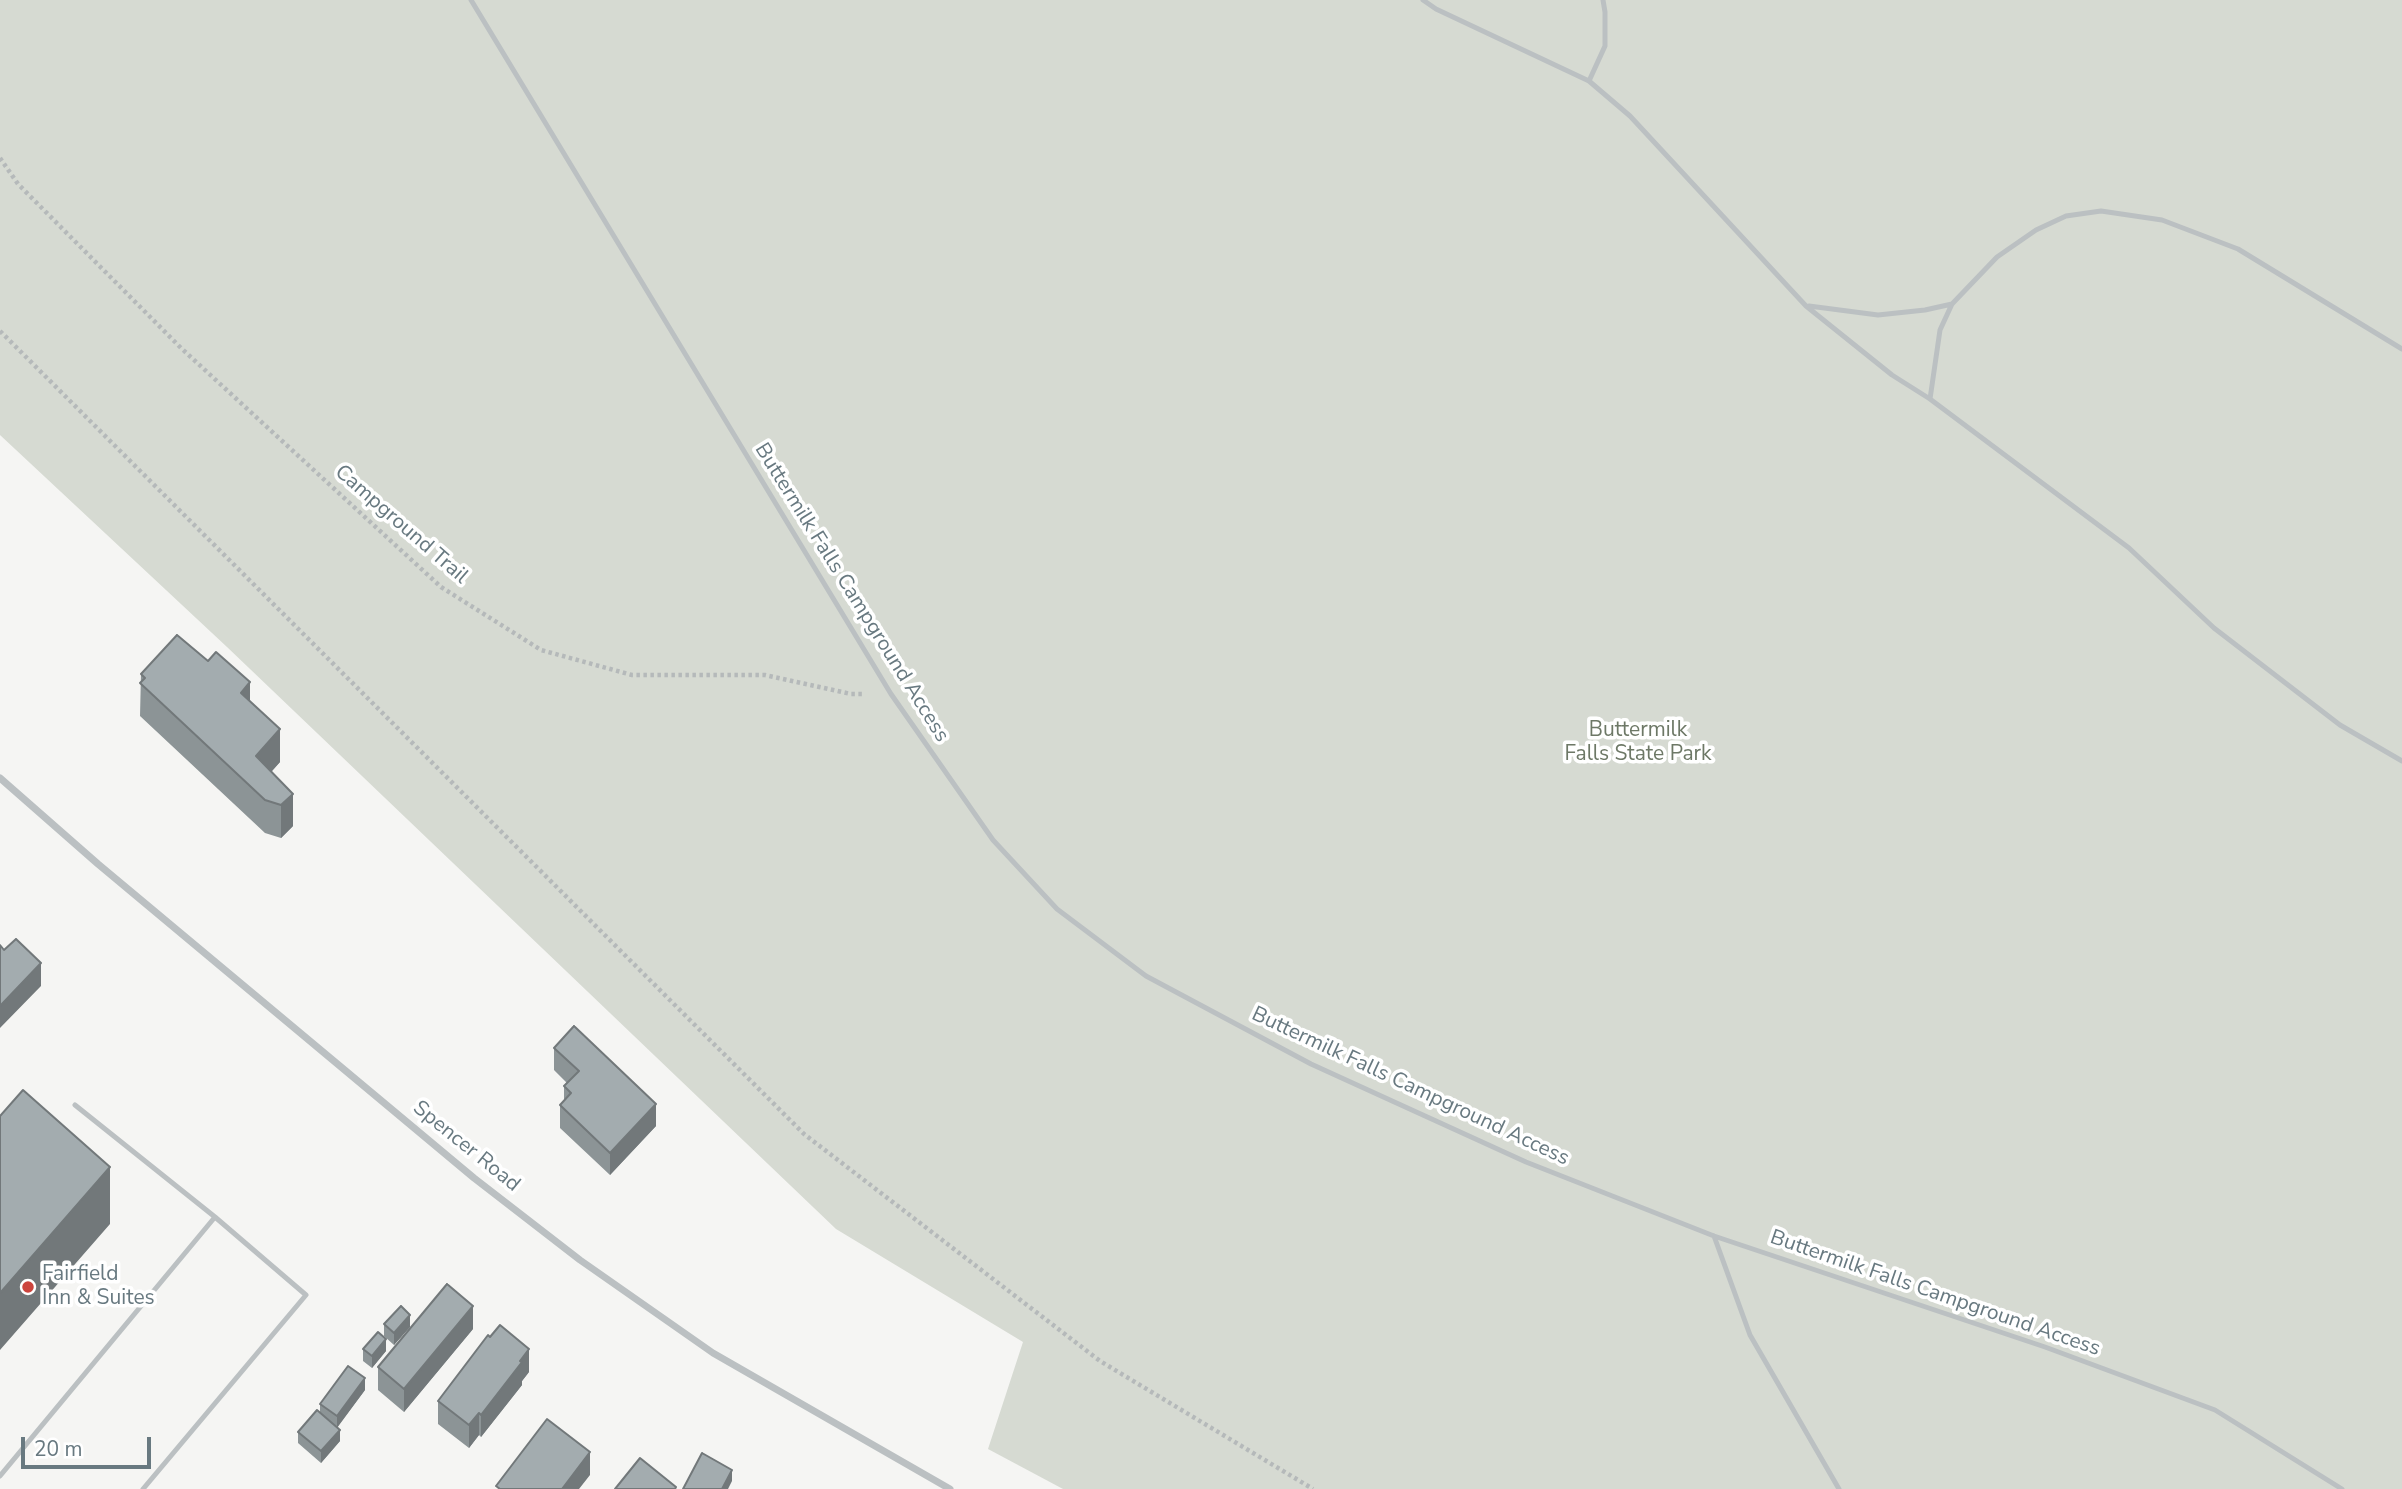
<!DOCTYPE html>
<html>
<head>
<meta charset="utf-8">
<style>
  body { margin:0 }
  #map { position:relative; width:2402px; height:1489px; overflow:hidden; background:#f5f5f3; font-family:"Nunito Sans",sans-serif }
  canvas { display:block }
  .scale { position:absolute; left:21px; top:1437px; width:130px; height:32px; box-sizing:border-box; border:4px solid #687980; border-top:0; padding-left:9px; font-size:21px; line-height:24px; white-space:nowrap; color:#687980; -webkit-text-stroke:5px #fff; paint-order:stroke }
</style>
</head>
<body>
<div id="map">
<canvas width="2402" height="1489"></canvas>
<div class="scale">20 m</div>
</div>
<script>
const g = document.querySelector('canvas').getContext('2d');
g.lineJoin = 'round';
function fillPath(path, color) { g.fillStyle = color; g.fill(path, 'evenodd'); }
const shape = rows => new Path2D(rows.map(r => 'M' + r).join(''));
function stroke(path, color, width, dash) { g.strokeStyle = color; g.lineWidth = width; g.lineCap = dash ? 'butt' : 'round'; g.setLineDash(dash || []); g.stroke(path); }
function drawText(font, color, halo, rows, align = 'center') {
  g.font = font + ' "Nunito Sans",sans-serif'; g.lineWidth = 7; g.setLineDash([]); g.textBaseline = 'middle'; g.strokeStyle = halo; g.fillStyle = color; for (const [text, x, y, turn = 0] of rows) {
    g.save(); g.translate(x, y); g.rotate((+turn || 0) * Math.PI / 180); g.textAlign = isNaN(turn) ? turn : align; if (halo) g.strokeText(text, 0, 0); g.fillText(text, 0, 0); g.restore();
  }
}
fillPath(shape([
  [0,0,2402,0,2402,1489,1063,1489,988,1449,1023,1342,836,1229,227,647,0,435]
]), '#d6dad2');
stroke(shape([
  [0,158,18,184,181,348,441,587,541,650,632,675,765,675,851,694,862,694],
  [0,331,804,1134,1100,1361,1313,1489]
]), '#b5b9ba', 4.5, [3.5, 3.5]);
stroke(shape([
  [471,0,891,694,993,840,1057,909,1146,976,1311,1064,1526,1162,1714,1236,2045,1347,2215,1410,2342,1489],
  [1423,0,1436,9,1589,81,1630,116,1806,306,1892,375,1930,399,2129,548,2214,628,2340,725,2402,761],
  [1589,81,1605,46,1605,12,1603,0],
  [1809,306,1878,315,1925,310,1952,304],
  [1930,399,1940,330,1952,304,1997,257,2036,230,2066,216,2101,211,2162,220,2238,249,2402,349],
  [75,1105,215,1217],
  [1714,1236,1750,1335,1839,1489],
  [0,1476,215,1217,306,1295,143,1489]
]), '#bbc0c2', 5);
stroke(shape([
  [0,778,98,864,474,1178,580,1260,713,1353,950,1489]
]), '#bbc0c2', 7);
fillPath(shape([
  [141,674,250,702,280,762,271,772,293,826,281,838,265,833,140,716],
  [554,1048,656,1126,610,1175,560,1128,560,1105,564,1101,564,1086,567,1083,554,1070],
  [384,1324,410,1327,394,1345,384,1336],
  [473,1329,404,1412,378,1390,378,1367],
  [363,1349,386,1351,372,1368,363,1361],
  [529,1372,522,1381,522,1385,481,1437,479,1435,469,1448,438,1424,438,1401],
  [365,1390,337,1427,340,1441,321,1463,298,1443,298,1432,320,1413,320,1404]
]), '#8c9496');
fillPath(shape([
  [250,682,250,715,241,693],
  [280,729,280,762,256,789,256,756],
  [293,794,293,826,281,838,281,805],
  [41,963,41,986,0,1028,0,1006],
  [656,1104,656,1126,610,1175,610,1153],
  [110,1167,110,1224,0,1350,0,1293],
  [473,1306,473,1329,404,1412,404,1389],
  [410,1315,410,1327,394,1345,394,1333],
  [386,1339,386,1351,372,1368,372,1356],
  [529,1349,529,1372,522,1381,522,1385,481,1437,481,1415],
  [365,1378,365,1390,337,1428,337,1416],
  [479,1413,479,1435,469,1448,469,1425],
  [340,1430,340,1441,321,1463,321,1451],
  [590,1452,590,1475,579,1489,562,1489],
  [732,1470,732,1481,728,1489,722,1489]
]), '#72787a');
const building = shape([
  [177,635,208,661,216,652,250,682,241,693,280,729,256,756,293,794,281,805,265,800,140,683,145,678,141,674,177,635],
  [16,939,41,963,0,1006,0,945,4,950,16,939],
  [574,1026,656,1104,610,1153,560,1105,571,1093,564,1086,579,1071,554,1048,574,1026],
  [23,1090,110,1167,0,1293,0,1116,23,1090],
  [447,1284,473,1306,404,1389,378,1367,447,1284],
  [401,1306,410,1315,394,1333,384,1324,401,1306],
  [500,1325,529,1349,520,1361,522,1362,481,1415,479,1413,469,1425,438,1401,488,1335,490,1337,500,1325],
  [378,1332,386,1339,372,1356,363,1349,378,1332],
  [348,1366,365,1378,337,1416,320,1404,348,1366],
  [317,1410,340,1430,321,1451,298,1432,317,1410],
  [547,1419,590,1452,562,1489,500,1489,496,1486,547,1419],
  [702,1453,732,1470,722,1489,683,1489,702,1453],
  [640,1458,676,1487,675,1489,615,1489,640,1458]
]);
fillPath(building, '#a3acaf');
stroke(building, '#72787a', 2);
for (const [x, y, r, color] of [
  [28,1287,7,"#cc443d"]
]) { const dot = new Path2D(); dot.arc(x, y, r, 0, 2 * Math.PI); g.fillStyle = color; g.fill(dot); stroke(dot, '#fff', 2.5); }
drawText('21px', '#687980', '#fff', [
  ["Campground Trail",401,525,41],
  ["Buttermilk Falls Campground Access",851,593,58],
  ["Buttermilk Falls Campground Access",1410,1087,25],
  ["Spencer Road",466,1147,39],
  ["Buttermilk Falls Campground Access",1935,1294,19]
]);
drawText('21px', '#6d7866', '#fff', [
  ["Buttermilk",1638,731],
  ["Falls State Park",1638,755]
]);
drawText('21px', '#687980', '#fff', [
  ["Fairfield",42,1275],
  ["Inn & Suites",42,1299]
], 'left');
</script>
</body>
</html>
